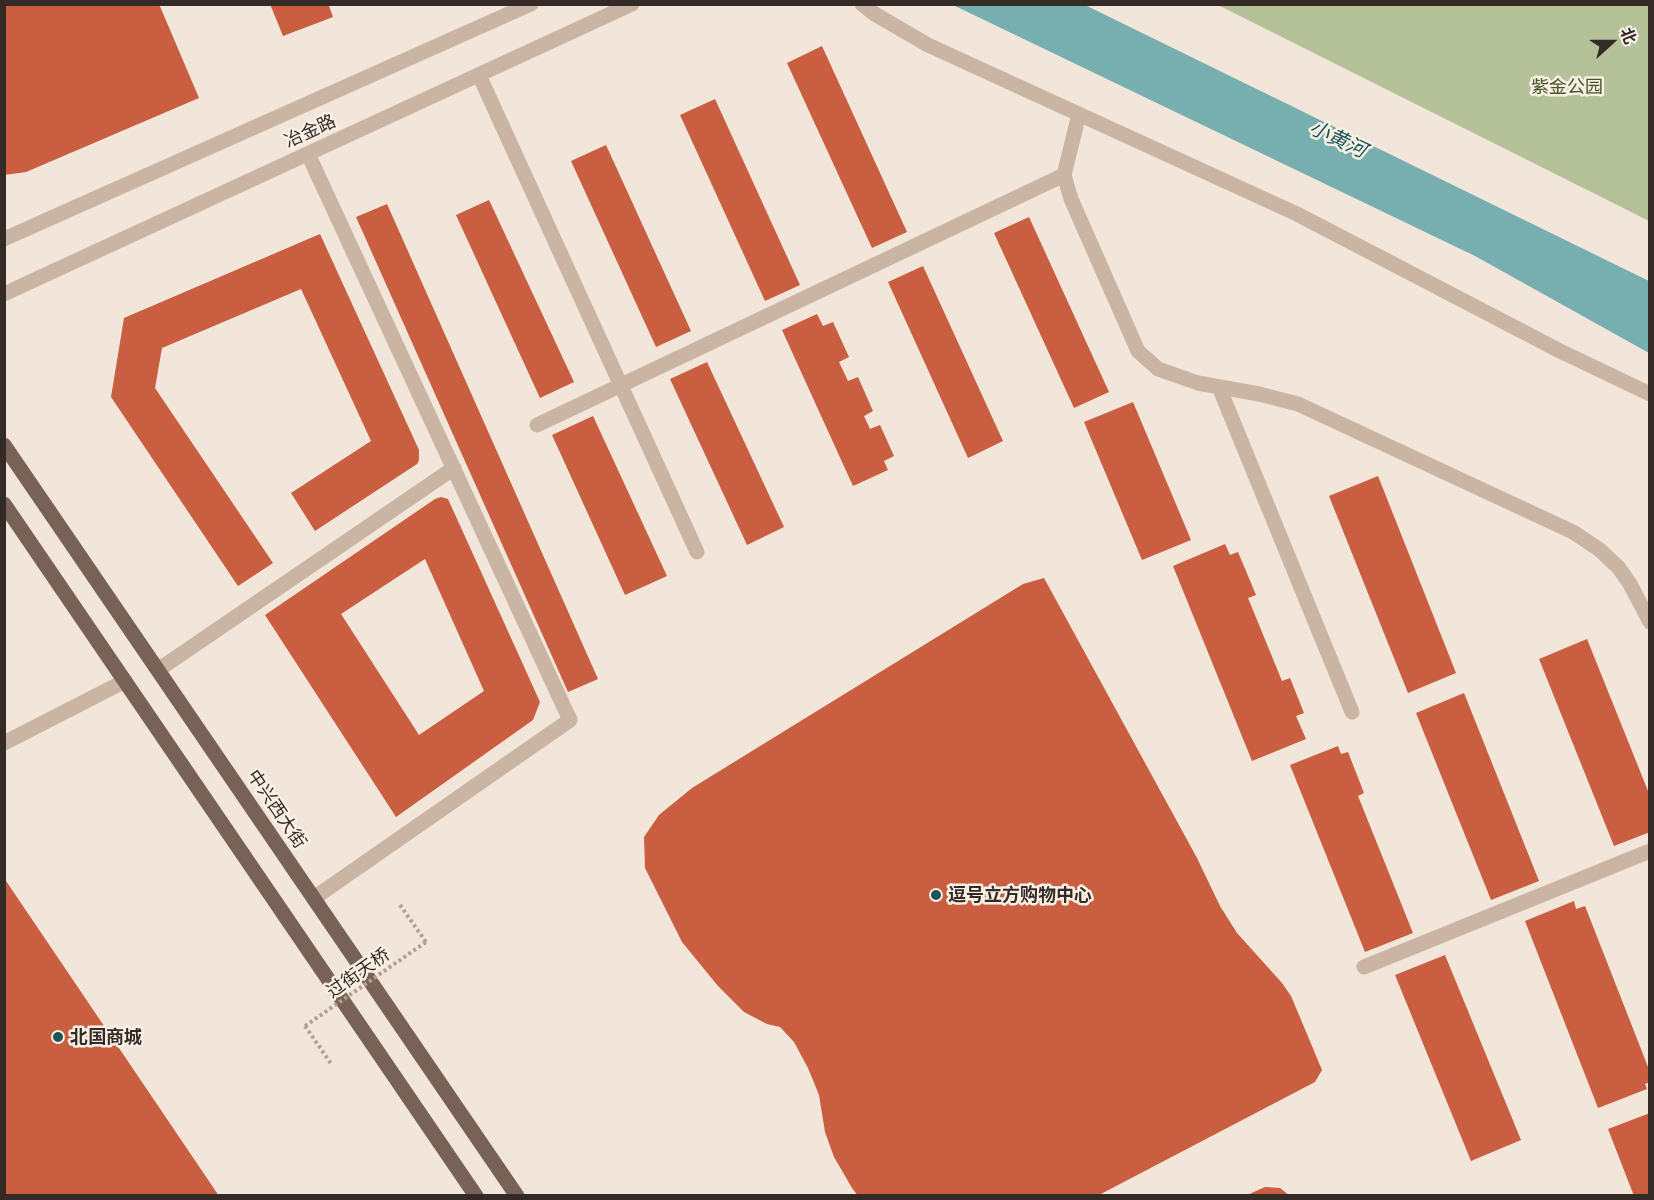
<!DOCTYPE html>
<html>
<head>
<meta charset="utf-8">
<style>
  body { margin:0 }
  #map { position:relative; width:1654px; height:1200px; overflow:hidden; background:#f2e5d9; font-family:Barlow,"Noto Sans SC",sans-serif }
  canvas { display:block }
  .frame { position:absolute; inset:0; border:6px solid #352b26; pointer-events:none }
  .north { position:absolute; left:1582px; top:12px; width:60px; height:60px; -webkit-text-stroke:4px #f9f0e5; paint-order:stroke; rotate:69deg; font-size:16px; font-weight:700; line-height:24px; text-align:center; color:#352b26 }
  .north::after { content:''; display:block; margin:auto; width:21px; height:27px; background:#352b26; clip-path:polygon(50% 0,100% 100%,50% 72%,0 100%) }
</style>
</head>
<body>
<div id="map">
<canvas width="1654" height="1200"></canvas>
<div class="frame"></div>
<div class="north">北</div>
</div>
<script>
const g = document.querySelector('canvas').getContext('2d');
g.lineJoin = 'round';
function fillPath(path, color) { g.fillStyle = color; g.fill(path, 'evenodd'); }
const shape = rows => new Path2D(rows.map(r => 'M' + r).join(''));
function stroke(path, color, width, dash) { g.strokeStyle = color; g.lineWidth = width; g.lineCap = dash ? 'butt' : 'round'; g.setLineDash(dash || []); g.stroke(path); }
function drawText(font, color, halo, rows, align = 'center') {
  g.font = font + ' Barlow,"Noto Sans SC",sans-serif'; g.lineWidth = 5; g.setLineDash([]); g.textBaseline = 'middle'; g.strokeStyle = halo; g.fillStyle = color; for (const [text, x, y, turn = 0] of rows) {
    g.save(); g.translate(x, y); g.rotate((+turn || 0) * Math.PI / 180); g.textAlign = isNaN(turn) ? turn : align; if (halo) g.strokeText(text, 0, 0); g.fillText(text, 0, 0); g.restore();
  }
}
fillPath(shape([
  [1218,5,1649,5,1649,221]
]), '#b4c199');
fillPath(shape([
  [953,5,1085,5,1649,281,1649,353,1475,256]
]), '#77aeaf');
fillPath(shape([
  [4,4,159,4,199,98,26,172,4,175],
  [270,4,333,4,329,6,333,17,283,36],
  [822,46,907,232,872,248,787,63],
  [715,99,800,285,765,301,680,115],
  [606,145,691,331,656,347,571,161],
  [489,200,574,382,540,398,456,215],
  [387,204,598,679,568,692,356,217],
  [1029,217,1109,392,1074,408,994,233],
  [320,234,419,450,419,460,417,464,315,531,291,493,371,441,301,289,162,348,155,388,273,563,238,586,111,397,124,318],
  [923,266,1003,441,968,458,888,282],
  [817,314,823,326,833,322,849,357,839,362,848,381,858,377,873,411,864,416,870,429,880,425,894,456,884,461,888,470,853,486,782,330],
  [707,362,784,527,747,545,670,379],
  [1133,402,1191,540,1142,560,1084,422],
  [593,416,667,576,625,595,552,435],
  [1378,476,1456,673,1408,693,1329,496],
  [441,497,448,499,540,702,533,720,396,817,265,615,435,499],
  [425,559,484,691,419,735,341,614],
  [1225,544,1230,555,1238,552,1256,595,1248,598,1282,681,1290,678,1304,713,1296,716,1306,739,1252,761,1173,566],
  [1044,578,1197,858,1220,906,1237,933,1282,983,1291,996,1322,1070,1315,1082,1097,1196,858,1196,852,1188,834,1157,825,1132,819,1095,808,1068,794,1042,780,1027,767,1024,744,1012,718,986,682,942,645,868,644,837,659,815,692,788,1023,584],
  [1587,639,1650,796,1650,832,1614,846,1539,659],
  [1464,693,1539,881,1491,900,1416,713],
  [1338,746,1341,754,1348,752,1364,793,1358,796,1413,933,1365,952,1290,765],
  [4,878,219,1196,4,1196],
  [1574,901,1576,909,1585,906,1650,1072,1650,1082,1645,1084,1647,1089,1598,1108,1525,921],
  [1445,955,1521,1140,1471,1161,1395,975],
  [1650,1113,1650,1196,1634,1196,1608,1129],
  [1265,1187,1280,1188,1290,1196,1245,1196]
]), '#c95e40');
stroke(shape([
  [400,905,426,942],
  [305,1026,332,1065]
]), '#b69f8f', 4, [3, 3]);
stroke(shape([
  [479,75,697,552],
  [1079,114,1064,175,1071,199,1138,351,1158,369,1198,383,1259,394,1298,404,1573,532,1600,550,1619,568,1630,584,1650,622],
  [308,154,570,720,314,898],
  [1219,387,1352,712],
  [537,425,1064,175],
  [158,670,454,468],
  [1364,967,1650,851]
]), '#cab5a4', 15);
stroke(shape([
  [862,4,873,13,928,45,1297,214,1560,351,1650,394],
  [4,743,125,681]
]), '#cab5a4', 15);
stroke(shape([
  [4,239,531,4],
  [4,294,632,4]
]), '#cab5a4', 15);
stroke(shape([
  [4,445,517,1196],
  [4,504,476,1196]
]), '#786157', 15);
stroke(shape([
  [305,1026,426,942]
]), '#b69f8f', 4, [3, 3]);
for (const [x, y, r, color] of [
  [936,895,6,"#1b5557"],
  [58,1037,6,"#1b5557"]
]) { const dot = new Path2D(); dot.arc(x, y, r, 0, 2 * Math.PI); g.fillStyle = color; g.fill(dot); stroke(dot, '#f9f0e5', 2); }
drawText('18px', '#455429', '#f9f0e5', [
  ["紫金公园",1567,87]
]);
drawText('18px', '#352b26', '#f9f0e5', [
  ["冶金路",310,131,-25],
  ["中兴西大街",277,809,56],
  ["过街天桥",358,973,-35]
]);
drawText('bold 18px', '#352b26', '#f9f0e5', [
  ["逗号立方购物中心",948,895],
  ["北国商城",70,1037]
], 'left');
drawText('italic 20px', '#1b5557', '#f9f0e5', [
  ["小黄河",1338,139,25]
]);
</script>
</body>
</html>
